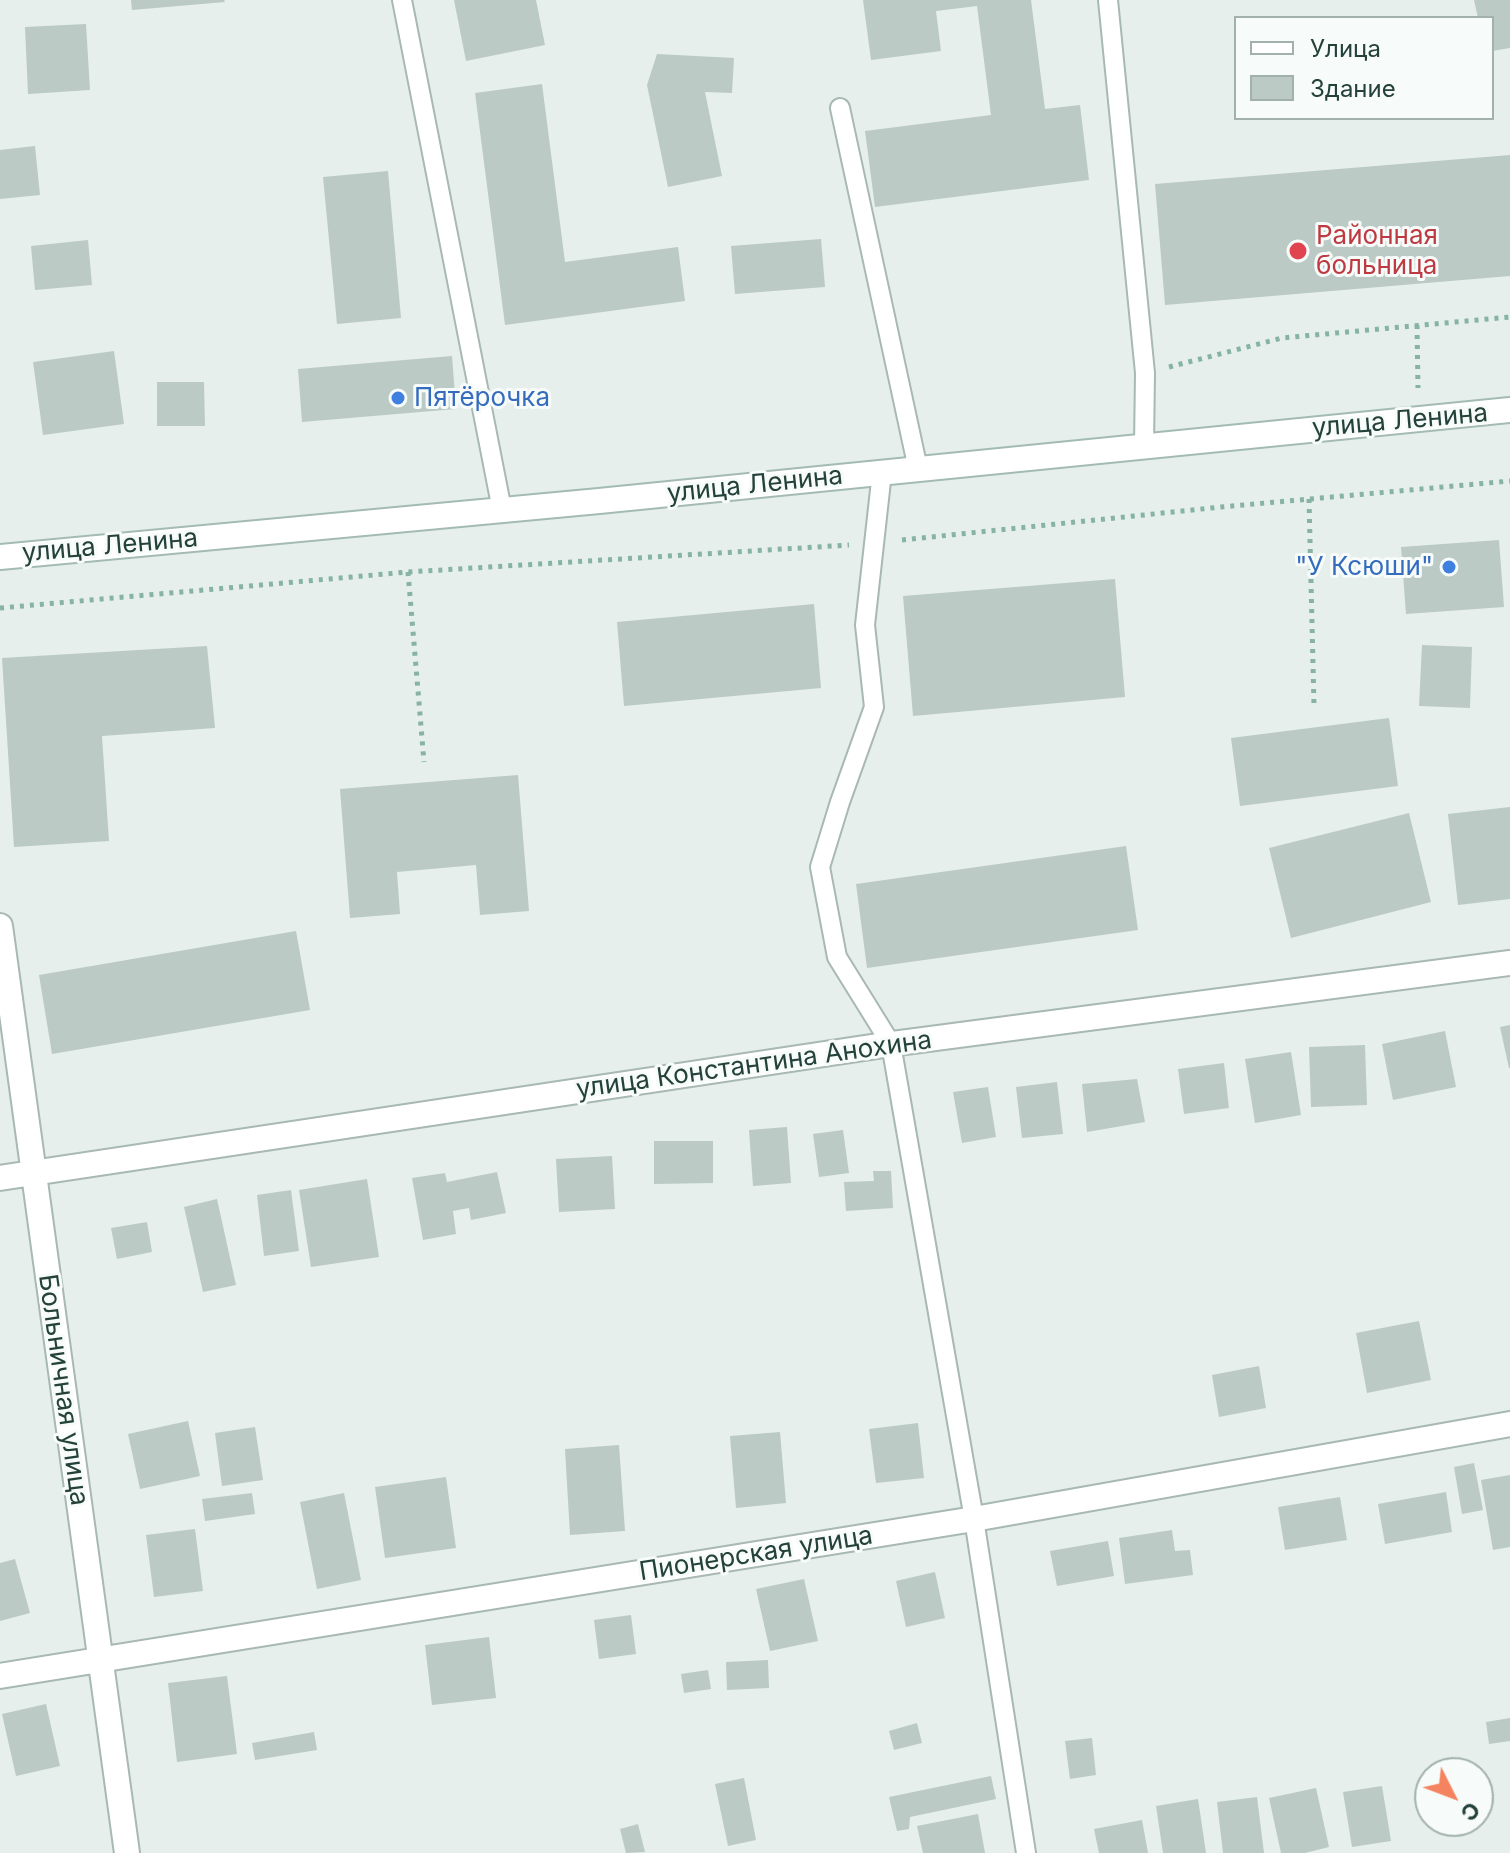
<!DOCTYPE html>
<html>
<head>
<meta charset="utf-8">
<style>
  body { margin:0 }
  #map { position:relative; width:1510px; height:1853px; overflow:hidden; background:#e6efeb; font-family:Inter,sans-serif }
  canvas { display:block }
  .legend { position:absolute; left:1234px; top:16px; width:260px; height:104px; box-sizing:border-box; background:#f7fbf9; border:2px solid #a3b1ad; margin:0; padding:10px 14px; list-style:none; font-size:24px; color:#24423a }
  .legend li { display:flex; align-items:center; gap:16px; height:40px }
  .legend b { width:40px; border:2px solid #a3b1ad }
  .north { position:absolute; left:1414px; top:1757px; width:80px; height:80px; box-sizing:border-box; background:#f7fbf9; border:2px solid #a3b1ad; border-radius:50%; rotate:132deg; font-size:22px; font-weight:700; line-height:32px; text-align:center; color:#24423a }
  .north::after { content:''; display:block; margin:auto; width:28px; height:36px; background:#f4845f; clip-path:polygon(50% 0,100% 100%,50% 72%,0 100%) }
</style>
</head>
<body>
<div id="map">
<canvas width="1510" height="1853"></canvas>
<ul class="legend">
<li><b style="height:10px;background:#fff"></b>Улица</li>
<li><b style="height:22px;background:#bbcac4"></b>Здание</li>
</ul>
<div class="north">С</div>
</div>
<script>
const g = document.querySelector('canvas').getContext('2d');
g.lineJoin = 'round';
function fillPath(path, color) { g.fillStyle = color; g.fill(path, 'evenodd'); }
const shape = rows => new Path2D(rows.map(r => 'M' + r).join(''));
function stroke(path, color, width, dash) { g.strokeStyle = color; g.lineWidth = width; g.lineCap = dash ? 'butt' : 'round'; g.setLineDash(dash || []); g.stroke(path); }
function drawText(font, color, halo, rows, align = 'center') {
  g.font = font + ' Inter,sans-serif'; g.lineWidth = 6; g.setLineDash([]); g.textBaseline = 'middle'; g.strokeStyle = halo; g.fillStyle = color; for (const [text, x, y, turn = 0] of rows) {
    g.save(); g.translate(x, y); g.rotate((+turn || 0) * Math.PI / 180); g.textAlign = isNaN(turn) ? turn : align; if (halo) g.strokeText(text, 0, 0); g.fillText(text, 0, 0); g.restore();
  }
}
fillPath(shape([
  [131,0,224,0,225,2,132,10],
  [454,0,536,0,545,45,466,61],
  [863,0,1031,0,1045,109,1080,105,1089,180,875,207,865,131,991,115,977,6,936,11,941,51,871,60],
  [1474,0,1510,0,1510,48,1492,51,1492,18,1478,18],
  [86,24,90,90,28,94,25,27],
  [657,54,734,58,732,93,705,92,722,176,668,187,647,85],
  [542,84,565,262,678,247,685,301,505,325,475,93],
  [35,146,40,195,0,199,0,150],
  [1510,155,1510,276,1165,305,1155,184],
  [388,171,401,318,337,324,323,177],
  [821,239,825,287,735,294,731,246],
  [88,240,92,285,35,290,31,246],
  [114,351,124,424,43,435,33,362],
  [452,356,456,409,302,422,298,369],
  [157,382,204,382,205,426,157,426],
  [1499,540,1504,607,1406,614,1401,547],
  [1115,579,1125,697,913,716,903,596],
  [814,604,821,688,624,706,617,622],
  [1422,645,1472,647,1470,708,1419,706],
  [207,646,215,728,102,736,109,841,14,847,2,658],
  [1389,718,1398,786,1240,806,1231,738],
  [518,775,529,911,480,915,476,865,397,872,400,914,350,918,340,789],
  [1510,807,1510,899,1458,905,1448,814],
  [1409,813,1431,902,1291,938,1269,848],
  [1126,846,1138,930,867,968,856,884],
  [296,931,310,1010,52,1054,39,975],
  [1510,1025,1510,1068,1509,1068,1500,1027],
  [1445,1031,1456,1087,1393,1100,1382,1044],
  [1365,1045,1367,1105,1311,1107,1309,1047],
  [1291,1052,1301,1115,1255,1123,1245,1059],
  [1224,1063,1229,1108,1184,1114,1178,1069],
  [1137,1079,1145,1122,1087,1132,1082,1084],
  [1057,1082,1063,1134,1022,1138,1016,1087],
  [988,1087,996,1137,962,1143,953,1092],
  [787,1127,791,1183,753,1186,749,1130],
  [843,1130,849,1173,819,1177,813,1134],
  [654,1141,713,1141,713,1183,654,1184],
  [612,1156,615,1209,559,1212,556,1159],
  [873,1171,891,1171,893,1208,846,1211,844,1182,874,1181],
  [497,1172,506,1213,471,1220,469,1208,453,1211,456,1234,423,1240,412,1178,445,1173,447,1182],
  [367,1179,379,1257,311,1267,299,1190],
  [291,1190,299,1251,264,1256,257,1195],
  [217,1199,236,1285,203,1292,184,1207],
  [147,1222,152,1252,117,1259,111,1228],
  [1419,1321,1431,1380,1367,1393,1356,1333],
  [1259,1366,1266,1408,1219,1417,1212,1375],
  [188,1421,200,1476,140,1489,128,1434],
  [918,1423,924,1478,876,1483,869,1429],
  [255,1427,263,1480,222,1486,215,1433],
  [780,1432,786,1503,736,1508,730,1436],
  [619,1445,625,1531,570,1535,565,1449],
  [1474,1463,1483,1510,1462,1514,1454,1467],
  [1510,1475,1510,1547,1493,1550,1481,1480],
  [446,1477,456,1548,385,1558,375,1487],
  [1446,1492,1452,1532,1385,1544,1378,1504],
  [252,1493,255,1514,205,1521,202,1499],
  [344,1493,361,1580,317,1589,300,1502],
  [1340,1497,1347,1540,1285,1550,1278,1507],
  [195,1529,203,1591,154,1597,146,1535],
  [1172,1530,1175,1551,1190,1550,1193,1575,1125,1584,1119,1538],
  [1108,1541,1114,1576,1057,1586,1050,1551],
  [15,1559,30,1613,0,1621,0,1563],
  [935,1572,945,1618,906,1627,896,1581],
  [804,1579,818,1641,770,1651,756,1589],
  [631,1615,636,1654,599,1659,594,1620],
  [489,1637,496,1698,432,1705,425,1645],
  [768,1660,769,1688,727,1690,726,1662],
  [708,1670,711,1689,684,1693,681,1674],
  [227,1676,237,1754,177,1762,168,1683],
  [46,1704,60,1766,16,1776,2,1714],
  [1510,1718,1510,1741,1489,1744,1486,1722],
  [917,1723,922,1743,894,1750,889,1731],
  [314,1732,317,1750,255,1760,252,1743],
  [1092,1738,1096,1775,1070,1779,1065,1741],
  [1472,1763,1474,1773,1431,1773,1431,1772],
  [991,1776,996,1799,910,1817,909,1829,897,1831,889,1797],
  [744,1778,756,1840,728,1846,715,1784],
  [1382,1786,1391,1841,1352,1847,1343,1792],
  [1316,1788,1329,1847,1305,1853,1281,1853,1269,1798],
  [1257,1797,1264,1853,1223,1853,1217,1802],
  [1198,1799,1206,1853,1163,1853,1156,1806],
  [978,1814,985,1853,923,1853,917,1826],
  [1142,1820,1148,1853,1099,1853,1094,1829],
  [1441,1821,1469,1821,1469,1822,1442,1828],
  [638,1824,645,1852,626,1853,620,1829]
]), '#bbcac4');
const service = shape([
  [402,0,502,510],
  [1108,0,1145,373,1144,446],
  [840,108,918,469],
  [882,472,865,625,874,707,840,802,820,867,837,957,891,1044,974,1519,1026,1853]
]);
const minor = shape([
  [0,926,127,1853],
  [0,1178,891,1044,1510,963],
  [0,1676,974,1519,1510,1424]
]);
const secondary = shape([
  [0,557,599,501,1510,410]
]);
stroke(service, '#a8b8b2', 22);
stroke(minor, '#a8b8b2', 28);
stroke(secondary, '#a4bbb3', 28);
stroke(shape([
  [1417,325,1418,388],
  [1169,367,1282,338,1510,317],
  [1309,499,1314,706],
  [902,540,1221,507,1510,481],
  [408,572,424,762],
  [0,608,408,572,849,545]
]), '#86b3a5', 5, [4, 6]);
stroke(service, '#fff', 18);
stroke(minor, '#fff', 24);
stroke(secondary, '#fff', 24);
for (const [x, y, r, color] of [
  [1298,251,10,"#e0444e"],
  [398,398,8,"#3f7fe0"],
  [1449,567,8,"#3f7fe0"]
]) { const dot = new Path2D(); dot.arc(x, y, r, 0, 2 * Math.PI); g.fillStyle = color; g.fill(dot); stroke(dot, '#f7fbf9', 3); }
drawText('26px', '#be3a42', '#f7fbf9', [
  ["Районная",1316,236],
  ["больница",1316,266]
], 'left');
drawText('26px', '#366cbe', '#f7fbf9', [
  ["Пятёрочка",414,398],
  ["\"У Ксюши\"",1433,567,"right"]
], 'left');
drawText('26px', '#24423a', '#f7fbf9', [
  ["улица Ленина",1400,421,-5],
  ["улица Ленина",755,485,-6],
  ["улица Ленина",110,546,-5],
  ["улица Константина Анохина",754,1065,-8],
  ["Больничная улица",63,1390,82],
  ["Пионерская улица",756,1554,-9]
]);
</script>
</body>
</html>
